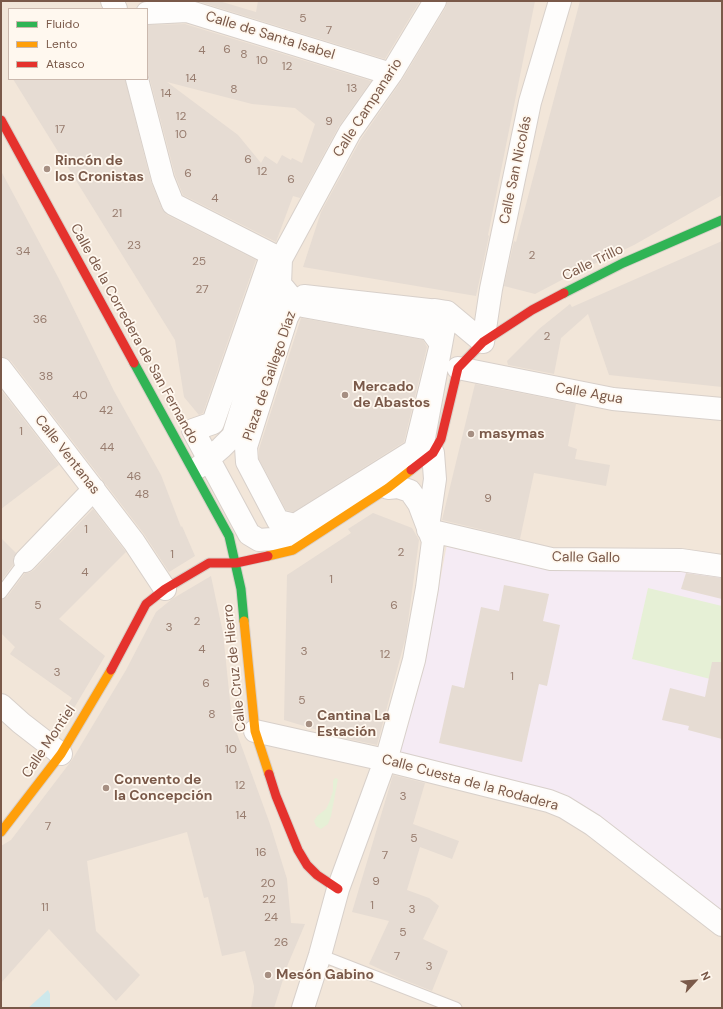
<!DOCTYPE html>
<html>
<head>
<meta charset="utf-8">
<style>
  body { margin:0 }
  #map { position:relative; width:723px; height:1009px; overflow:hidden; background:#f9f3ec; font-family:"DM Sans",sans-serif }
  canvas { display:block }
  .frame { position:absolute; inset:0; border:2px solid #7a5949; pointer-events:none }
  .legend { position:absolute; left:8px; top:8px; width:140px; height:72px; box-sizing:border-box; background:#fff8ef; border:1px solid #cab8ad; margin:0; padding:5px 7px; list-style:none; font-size:12px; color:#7a5949 }
  .legend li { display:flex; align-items:center; gap:8px; height:20px }
  .legend b { width:20px; border:1px solid #cab8ad }
  .north { position:absolute; left:675px; top:961px; width:40px; height:40px; -webkit-text-stroke:3px #fff8ef; paint-order:stroke; rotate:64deg; font-size:11px; font-weight:700; line-height:16px; text-align:center; color:#7a5949 }
  .north::after { content:''; display:block; margin:auto; width:14px; height:18px; background:#7a5949; clip-path:polygon(50% 0,100% 100%,50% 72%,0 100%) }
</style>
</head>
<body>
<div id="map">
<canvas width="723" height="1009"></canvas>
<div class="frame"></div>
<ul class="legend">
<li><b style="height:5px;background:#30b455"></b>Fluido</li>
<li><b style="height:5px;background:#ff9f0a"></b>Lento</li>
<li><b style="height:5px;background:#e5322d"></b>Atasco</li>
</ul>
<div class="north">N</div>
</div>
<script>
const g = document.querySelector('canvas').getContext('2d');
g.lineJoin = 'round';
function fillPath(path, color) { g.fillStyle = color; g.fill(path, 'evenodd'); }
const shape = rows => new Path2D(rows.map(r => 'M' + r).join(''));
function stroke(path, color, width, dash) { g.strokeStyle = color; g.lineWidth = width; g.lineCap = dash ? 'butt' : 'round'; g.setLineDash(dash || []); g.stroke(path); }
function drawText(font, color, halo, rows, align = 'center') {
  g.font = font + ' "DM Sans",sans-serif'; g.lineWidth = 3.5; g.setLineDash([]); g.textBaseline = 'middle'; g.strokeStyle = halo; g.fillStyle = color; for (const [text, x, y, turn = 0] of rows) {
    g.save(); g.translate(x, y); g.rotate((+turn || 0) * Math.PI / 180); g.textAlign = isNaN(turn) ? turn : align; if (halo) g.strokeText(text, 0, 0); g.fillText(text, 0, 0); g.restore();
  }
}
fillPath(shape([
  [1,1,722,1,722,1008,1,1008],
  [9,9,147,9,147,79,9,79]
]), '#f2e6d9');
fillPath(shape([
  [448,539,687,568,722,574,722,911,594,814,550,790,399,754,424,664]
]), '#f5ebf4');
fillPath(shape([
  [648,588,722,606,722,682,632,659],
  [335,778,338,779,331,816,328,824,321,829,316,826,314,821,317,816,326,809,329,803,333,791,333,781]
]), '#e6f0d6');
fillPath(shape([
  [48,990,50,994,50,1008,28,1008]
]), '#cde8eb');
fillPath(shape([
  [197,1,219,1,256,12,258,1,420,1,385,59],
  [447,1,535,1,488,235,489,236,476,296,303,267,321,212,361,139,402,80,446,7],
  [580,1,722,1,722,195,634,245,575,273,535,294,504,286,514,241,516,242],
  [185,24,371,81,339,126,300,198,293,196,276,242,183,195,175,175,149,76,147,72,147,25],
  [167,82,252,104,295,108,315,124,302,163,292,158,291,160,282,155,277,164,265,156,261,163,238,135],
  [13,79,125,79,151,182,162,209,167,215,256,260,203,413,199,415,184,397,175,340],
  [1,171,59,279,114,391,161,475,181,527,182,526,195,556,169,572,144,534,11,361,6,358,1,357],
  [722,241,722,387,609,375,588,314,561,338,554,374,508,365,507,361,539,329,570,304,572,307],
  [301,318,423,340,427,347,404,442,293,512,286,510,259,459,259,449],
  [475,384,576,404,568,446,577,449,575,459,610,465,606,486,534,473,520,539,442,520],
  [1,390,59,465,1,509],
  [93,509,126,552,59,619,105,656,65,723,58,719,72,698,10,654,15,647,1,633,1,600,7,597,25,573,29,573,34,570],
  [373,513,412,528,419,540,406,636,377,745,344,738,284,720,287,575,351,533,348,529],
  [1,538,16,553,13,558,13,565,1,581],
  [686,573,722,578,722,599,681,589],
  [211,576,223,633,232,720,270,824,287,879,291,923,305,924,288,964,274,1008,251,1008,254,992,254,986,245,951,222,956,208,897,204,898,187,832,87,861,96,931,140,975,116,1001,49,929,1,983,1,846,11,840,72,760,126,670,156,612,172,599],
  [504,585,549,594,543,621,560,625,547,686,539,684,522,762,439,743,452,685,464,688,481,607,499,611],
  [712,662,722,662,722,739,688,730,689,726,662,720,670,688,705,697],
  [393,775,425,783,413,824,459,841,452,859,420,847,407,890,429,898,439,906,423,939,448,951,432,991,399,978,369,964,389,921,352,912]
]), '#e6dcd3');
const lane = shape([
  [1,593,25,561],
  [320,955,456,1008]
]);
const street = shape([
  [112,1,116,9],
  [147,13,187,11,391,74],
  [137,79,163,179,173,204,281,259],
  [270,259,280,284,295,302,287,317,246,447,247,462,278,521,295,525,415,450,441,344,430,329,303,306,304,296,447,312,421,454,286,541,272,539,259,540,249,534,193,430,213,423,270,259],
  [435,310,447,312,483,342],
  [483,342,491,289,530,102,560,1],
  [458,368,613,399,722,409],
  [1,369,134,542,165,589],
  [199,467,221,448,233,436,280,284,281,259,350,132,391,74,435,1],
  [428,527,435,479,433,453],
  [428,530,551,559,681,560,722,566],
  [25,561,94,489],
  [1,705,21,723,61,754],
  [255,731,385,760,549,801,564,807,593,825,722,925],
  [303,1008,320,955,338,889,389,750,414,660,427,588,433,541,419,504,410,491,398,487,388,488]
]);
const fast = shape([
  [564,293,623,263,722,220],
  [134,363,229,536,241,589,244,621]
]);
const slow = shape([
  [268,556,293,550,388,488,411,470],
  [244,621,255,731,269,774],
  [1,832,61,754,111,670]
]);
const jam = shape([
  [1,120,134,363],
  [411,470,433,453,441,439,458,368,483,342,532,310,564,293],
  [111,670,146,604,165,589,209,563,236,563,268,556],
  [269,774,276,796,298,850,307,865,317,875,338,889]
]);
stroke(lane, '#d8d0ca', 13);
stroke(street, '#d8d0ca', 24);
stroke(fast, '#d9cfc8', 11);
stroke(slow, '#d9cfc8', 11);
stroke(jam, '#d9cfc8', 11);
stroke(lane, '#fefdfc', 11);
stroke(street, '#fefdfc', 22);
stroke(fast, '#30b455', 9);
stroke(slow, '#ff9f0a', 9);
stroke(jam, '#e5322d', 9);
for (const [x, y, r, color] of [
  [47,169,4,"#a68f82"],
  [345,395,4,"#a68f82"],
  [471,434,4,"#a68f82"],
  [309,724,4,"#a68f82"],
  [106,788,4,"#a68f82"],
  [268,975,4,"#a68f82"]
]) { const dot = new Path2D(); dot.arc(x, y, r, 0, 2 * Math.PI); g.fillStyle = color; g.fill(dot); stroke(dot, '#fff8ef', 1.5); }
drawText('12px', '#977c6e', null, [
  ["5",303,19],
  ["7",329,31],
  ["6",227,50],
  ["4",202,51],
  ["8",244,55],
  ["10",262,61],
  ["12",287,67],
  ["14",191,79],
  ["13",352,89],
  ["8",234,90],
  ["14",166,94],
  ["12",181,117],
  ["9",329,122],
  ["17",60,130],
  ["10",181,135],
  ["6",248,160],
  ["12",262,172],
  ["6",188,174],
  ["6",291,180],
  ["4",215,199],
  ["21",117,214],
  ["23",134,246],
  ["34",23,252],
  ["2",532,256],
  ["25",199,262],
  ["27",202,290],
  ["36",40,320],
  ["2",547,337],
  ["38",46,377],
  ["40",80,396],
  ["42",106,411],
  ["1",21,432],
  ["44",107,448],
  ["46",134,477],
  ["48",142,495],
  ["9",488,499],
  ["1",86,530],
  ["2",401,553],
  ["1",172,555],
  ["4",85,573],
  ["1",331,580],
  ["5",38,606],
  ["6",394,606],
  ["2",197,622],
  ["3",169,628],
  ["4",202,650],
  ["3",304,652],
  ["12",385,655],
  ["3",57,673],
  ["1",512,677],
  ["6",206,684],
  ["5",302,701],
  ["8",212,715],
  ["10",231,750],
  ["12",240,786],
  ["3",403,797],
  ["14",241,816],
  ["7",48,827],
  ["5",414,839],
  ["16",261,853],
  ["7",385,856],
  ["9",376,882],
  ["20",268,884],
  ["22",269,900],
  ["1",372,906],
  ["11",45,908],
  ["3",412,910],
  ["24",271,918],
  ["5",403,933],
  ["26",281,943],
  ["7",397,957],
  ["3",429,967]
]);
drawText('14px', '#7a5949', '#fff8ef', [
  ["Calle de Santa Isabel",270,36,17],
  ["Calle Campanario",368,108,-57],
  ["Calle San Nicolás",516,170,-78],
  ["Calle Trillo",593,263,-26],
  ["Calle de la Corredera de San Fernando",134,334,61],
  ["Plaza de Gallego Díaz",270,376,-71],
  ["Calle Agua",589,394,10],
  ["Calle Ventanas",67,455,52],
  ["Calle Gallo",586,558,1],
  ["Calle Cruz de Hierro",235,668,-96],
  ["Calle Montiel",49,742,-56],
  ["Calle Cuesta de la Rodadera",470,783,15]
]);
drawText('bold 14px', '#7a5949', '#fff8ef', [
  ["Rincón de",55,161],
  ["los Cronistas",55,177],
  ["Mercado",353,387],
  ["de Abastos",353,403],
  ["masymas",479,434],
  ["Cantina La",317,716],
  ["Estación",317,732],
  ["Convento de",114,780],
  ["la Concepción",114,796],
  ["Mesón Gabino",276,975]
], 'left');
</script>
</body>
</html>
